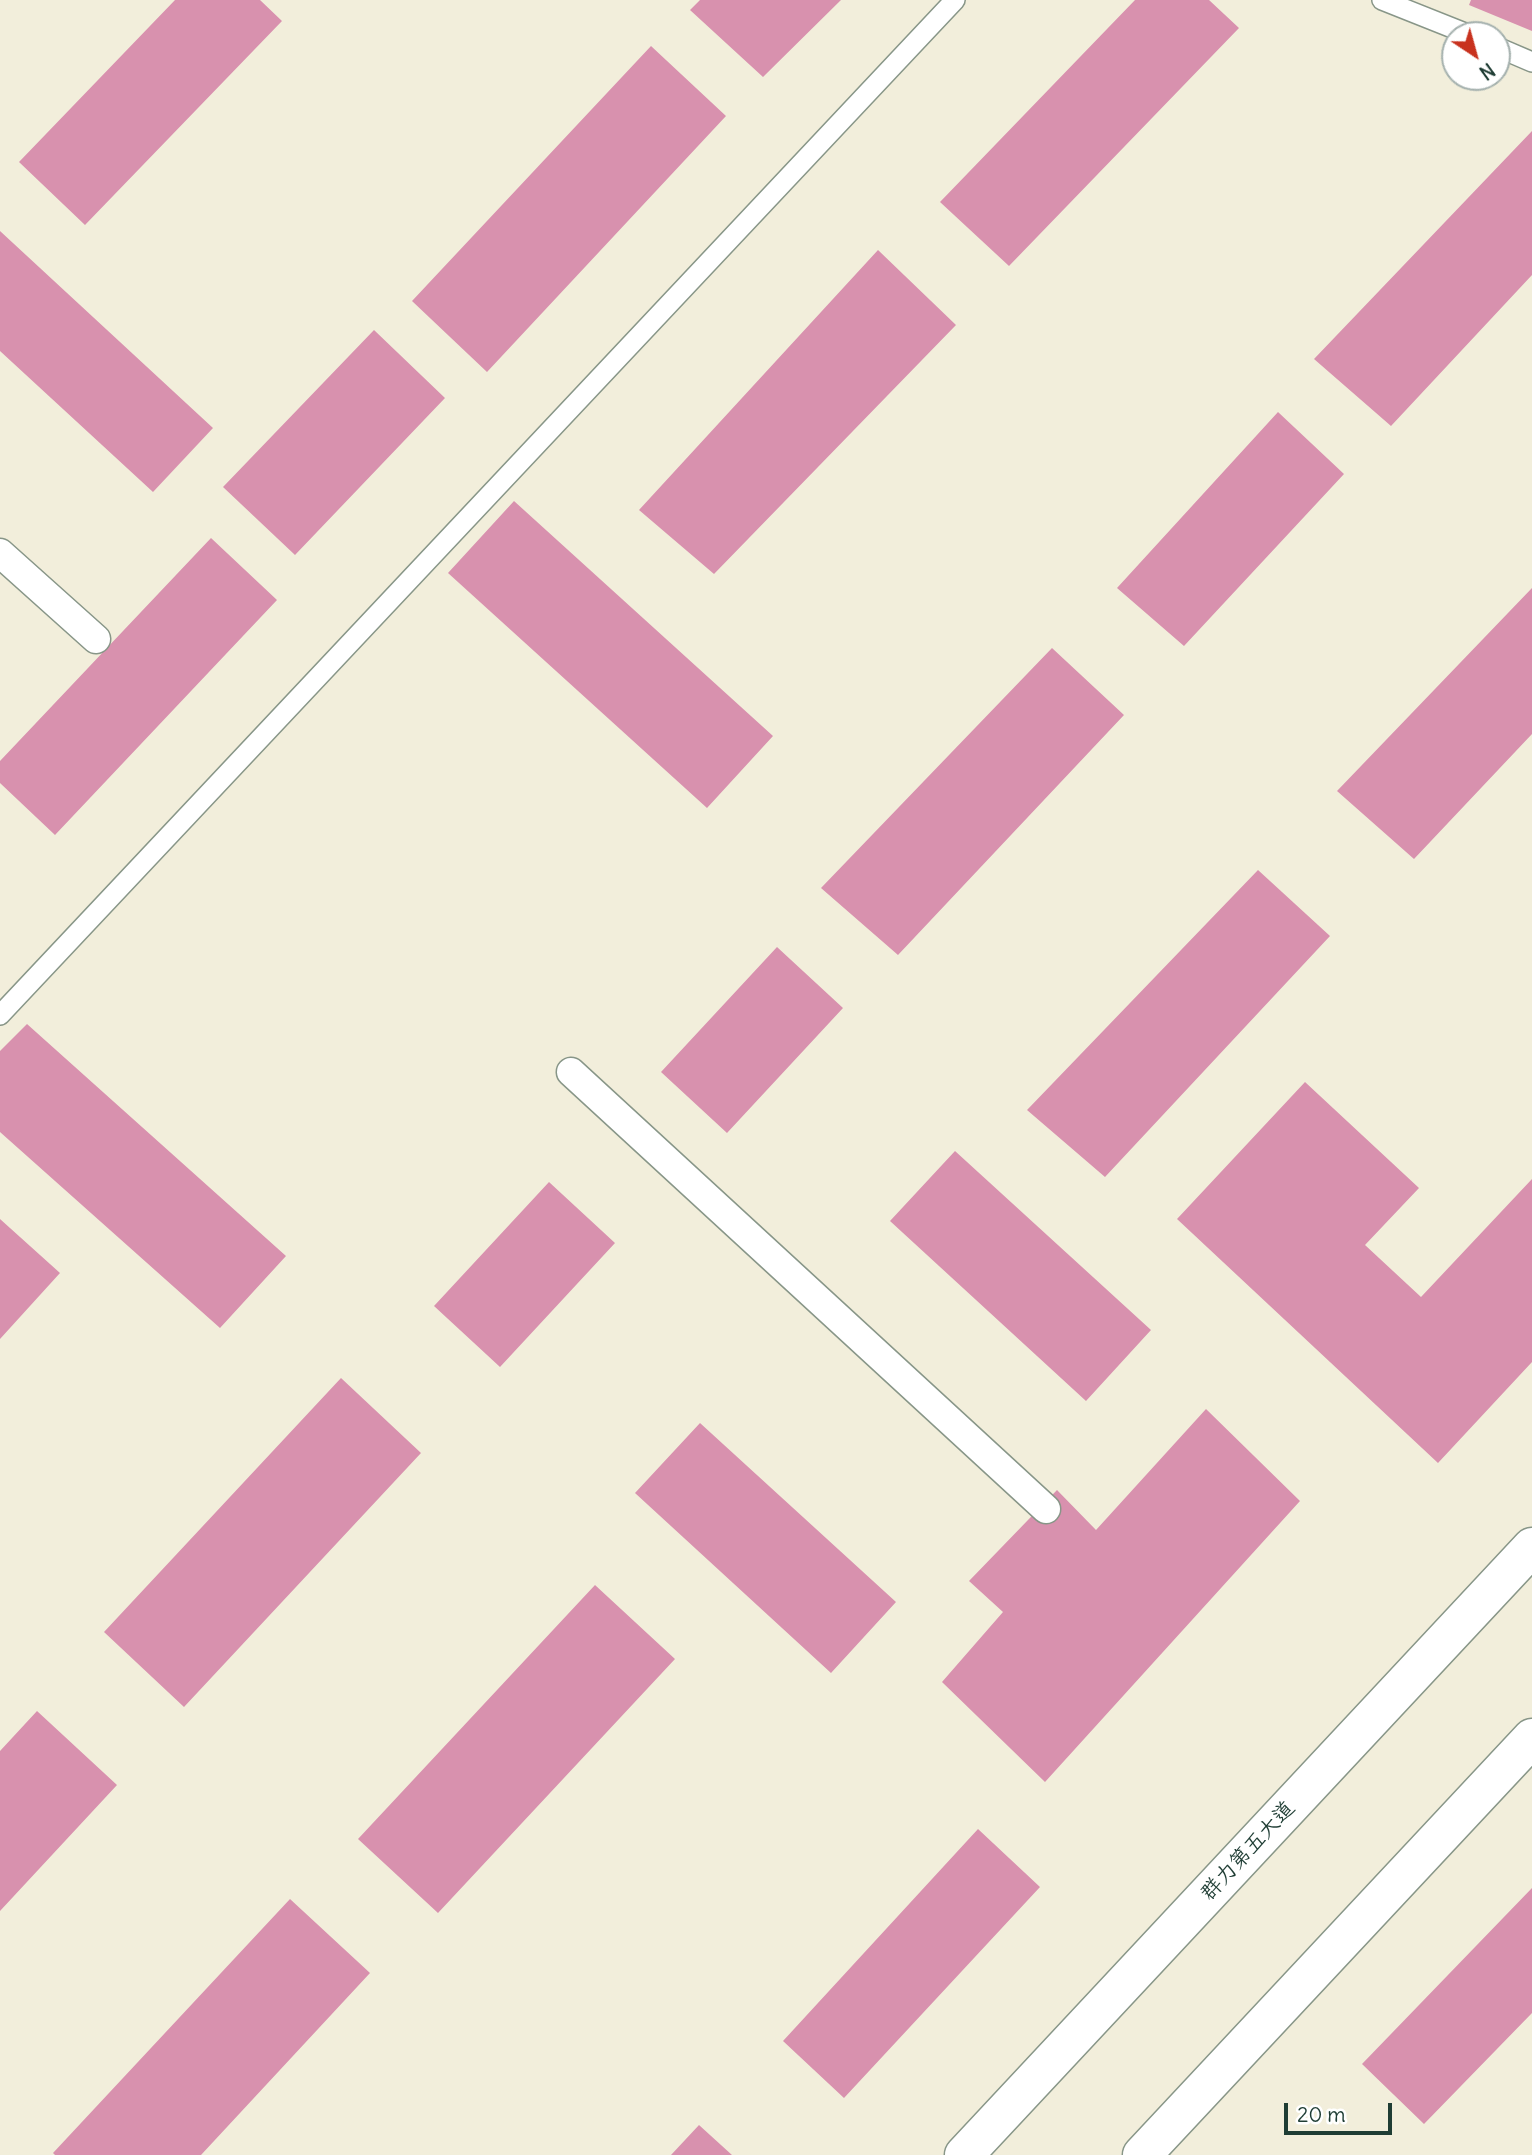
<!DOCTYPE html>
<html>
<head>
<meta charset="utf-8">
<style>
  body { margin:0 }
  #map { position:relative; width:1532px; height:2155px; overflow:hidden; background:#f2eedb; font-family:Delius,sans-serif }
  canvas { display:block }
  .north { position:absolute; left:1441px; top:21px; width:70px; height:70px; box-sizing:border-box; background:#fff; border:2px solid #a5b1ae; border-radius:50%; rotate:144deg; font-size:19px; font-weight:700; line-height:28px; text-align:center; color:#1f3d34 }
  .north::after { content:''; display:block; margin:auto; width:24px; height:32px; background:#c8321e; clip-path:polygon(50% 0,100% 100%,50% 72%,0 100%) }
  .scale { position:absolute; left:1284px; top:2103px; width:108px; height:32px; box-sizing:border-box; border:4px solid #1f3d34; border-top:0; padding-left:9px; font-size:21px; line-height:24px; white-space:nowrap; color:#1f3d34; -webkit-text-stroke:5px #fff; paint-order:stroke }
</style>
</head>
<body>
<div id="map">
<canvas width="1532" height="2155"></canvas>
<div class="north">N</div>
<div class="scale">20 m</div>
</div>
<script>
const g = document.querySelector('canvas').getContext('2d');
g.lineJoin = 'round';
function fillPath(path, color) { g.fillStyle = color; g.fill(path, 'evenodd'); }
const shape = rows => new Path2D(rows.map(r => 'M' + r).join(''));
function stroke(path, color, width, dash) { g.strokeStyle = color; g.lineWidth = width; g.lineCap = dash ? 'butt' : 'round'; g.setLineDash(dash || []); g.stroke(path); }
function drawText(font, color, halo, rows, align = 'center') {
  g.font = font + ' Delius,"LXGW WenKai TC",sans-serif'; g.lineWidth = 5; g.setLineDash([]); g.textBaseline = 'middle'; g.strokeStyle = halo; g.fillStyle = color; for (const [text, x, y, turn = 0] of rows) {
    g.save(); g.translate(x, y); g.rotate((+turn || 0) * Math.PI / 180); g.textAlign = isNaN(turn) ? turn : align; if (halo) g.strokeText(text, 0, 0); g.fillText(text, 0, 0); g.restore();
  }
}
fillPath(shape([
  [175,0,260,0,282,21,85,225,19,162],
  [700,0,841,0,763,77,690,10],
  [1135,0,1209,0,1239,28,1009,266,940,202],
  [1471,0,1532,0,1532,31,1469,5],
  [651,46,726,116,487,372,412,301],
  [1532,131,1532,275,1391,426,1314,359],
  [0,231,213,428,153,492,0,351],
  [878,250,956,325,714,574,639,510],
  [374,330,445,398,295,555,223,487],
  [1278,412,1344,474,1184,646,1117,588],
  [514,501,773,736,707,808,448,573],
  [211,538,277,600,55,835,0,783,0,761],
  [1532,588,1532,734,1414,859,1337,791],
  [1052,648,1124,715,898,955,821,888],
  [1258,870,1330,936,1105,1177,1027,1110],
  [777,947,843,1008,727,1133,661,1072],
  [27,1024,286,1256,220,1328,0,1132,0,1051],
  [1305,1082,1419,1188,1365,1245,1421,1297,1532,1179,1532,1362,1438,1463,1177,1219],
  [955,1151,1151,1330,1086,1401,890,1221],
  [549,1182,615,1243,500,1367,434,1306],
  [0,1219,60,1273,0,1339],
  [341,1378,421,1453,184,1707,104,1632],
  [1206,1409,1300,1501,1045,1782,942,1682,1003,1612,969,1581,1057,1490,1096,1530],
  [700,1423,896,1602,831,1673,635,1493],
  [595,1585,675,1659,438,1913,358,1839],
  [37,1711,117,1785,0,1911,0,1751],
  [978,1829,1040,1887,844,2098,783,2041],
  [1532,1888,1532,2013,1424,2124,1362,2064],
  [290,1899,370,1973,201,2155,55,2155,53,2153],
  [699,2125,732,2155,671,2155]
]), '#d891ae');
const service = shape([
  [1382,0,1470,35],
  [1497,47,1532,62],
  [0,1015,955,0]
]);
const pedestrian = shape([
  [0,553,96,639],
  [571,1072,1046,1509]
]);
const secondary = shape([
  [964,2155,1532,1547],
  [1142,2155,1532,1738]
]);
stroke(service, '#889688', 22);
stroke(pedestrian, '#889688', 31);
stroke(secondary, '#889688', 41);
stroke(service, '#fff', 19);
stroke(pedestrian, '#fff', 28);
stroke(secondary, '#fff', 38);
drawText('21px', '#1f3d34', '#fff', [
  ["群力第五大道",1248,1851,-47]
]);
</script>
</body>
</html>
